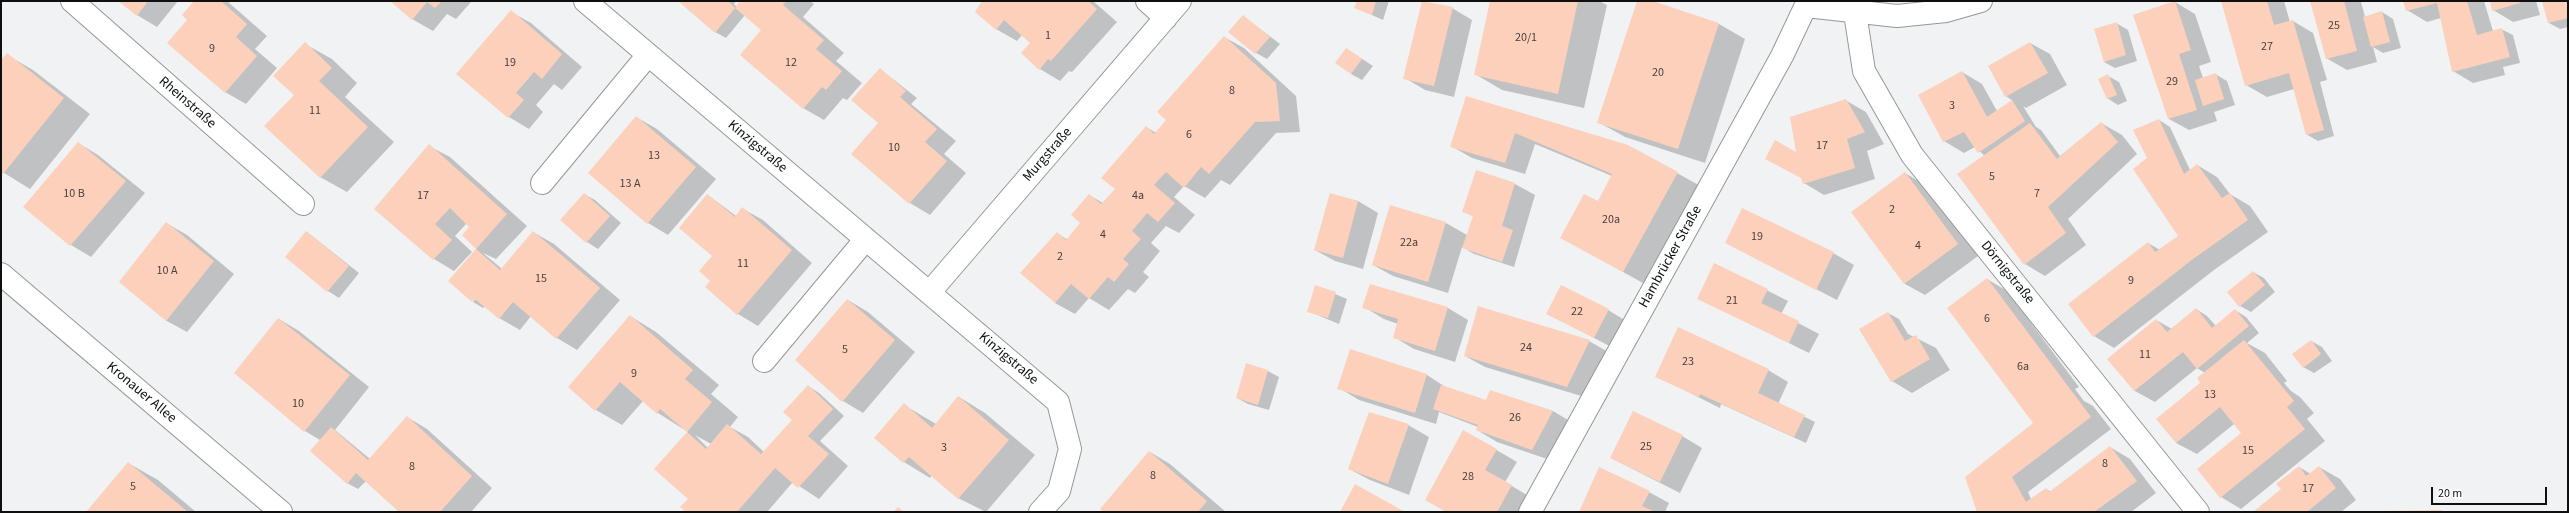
<!DOCTYPE html>
<html>
<head>
<meta charset="utf-8">
<style>
  body { margin:0 }
  #map { position:relative; width:2569px; height:513px; overflow:hidden; background:#f0f2f3; font-family:"Source Sans 3",sans-serif }
  canvas { display:block }
  .frame { position:absolute; inset:0; border:2px solid #0f0f10; pointer-events:none }
  .scale { position:absolute; left:2431px; top:487px; width:116px; height:18px; box-sizing:border-box; border:2px solid #0f0f10; border-top:0; padding-left:5px; font-size:12px; line-height:14px; white-space:nowrap; color:#0f0f10; -webkit-text-stroke:3px #feffff; paint-order:stroke }
</style>
</head>
<body>
<div id="map">
<canvas width="2569" height="513"></canvas>
<div class="frame"></div>
<div class="scale">20 m</div>
</div>
<script>
const g = document.querySelector('canvas').getContext('2d');
g.lineJoin = 'round';
function fillPath(path, color) { g.fillStyle = color; g.fill(path, 'evenodd'); }
const shape = rows => new Path2D(rows.map(r => 'M' + r).join(''));
function stroke(path, color, width, dash) { g.strokeStyle = color; g.lineWidth = width; g.lineCap = dash ? 'butt' : 'round'; g.setLineDash(dash || []); g.stroke(path); }
function drawText(font, color, halo, rows, align = 'center') {
  g.font = font + ' "Source Sans 3",sans-serif'; g.lineWidth = 3.5; g.setLineDash([]); g.textBaseline = 'middle'; g.strokeStyle = halo; g.fillStyle = color; for (const [text, x, y, turn = 0] of rows) {
    g.save(); g.translate(x, y); g.rotate((+turn || 0) * Math.PI / 180); g.textAlign = isNaN(turn) ? turn : align; if (halo) g.strokeText(text, 0, 0); g.fillText(text, 0, 0); g.restore();
  }
}
fillPath(shape([
  [120,1,178,1,157,27,137,15],
  [196,1,227,1,267,36,255,49,277,68,246,104,225,92,188,20],
  [391,1,472,1,456,19,447,14,433,31,412,19],
  [679,1,736,1,734,4,737,7,741,1,810,1,814,4,803,17,844,53,836,61,862,83,847,100,843,98,824,120,803,108,763,30,745,15,726,38,715,32],
  [984,1,1093,1,1117,22,1072,72,1069,71,1060,81,1040,69,1022,53,1032,43,1022,35,1017,41,996,29],
  [1358,1,1389,1,1383,20,1356,8],
  [1491,1,1599,1,1607,5,1584,108,1502,90,1475,74],
  [1638,1,1650,1,1719,24,1745,39,1705,163,1625,137,1598,122],
  [2222,1,2284,1,2290,22,2293,21,2313,33,2327,80,2320,82,2334,136,2318,141,2306,134,2294,89,2267,97,2246,85],
  [2311,1,2363,1,2361,2,2365,17,2382,12,2393,19,2401,48,2383,53,2373,47,2377,62,2347,70,2326,58],
  [2404,1,2484,1,2493,31,2501,29,2513,35,2520,63,2503,67,2505,75,2473,83,2453,71,2441,18,2427,22,2407,10],
  [2491,1,2536,1,2540,15,2513,22,2493,10],
  [2542,1,2568,1,2568,27,2560,29,2549,23],
  [2175,2,2195,14,2211,62,2199,66,2203,78,2215,74,2227,81,2235,105,2214,112,2217,121,2189,130,2169,119],
  [1452,8,1472,20,1454,97,1425,90,1405,78],
  [511,12,531,23,582,67,562,90,554,84,536,105,543,112,529,129,509,117,458,74],
  [1243,16,1280,44,1267,59,1256,53],
  [2116,23,2128,30,2137,61,2115,68,2104,62],
  [1224,37,1244,48,1296,96,1300,132,1276,133,1230,185,1221,180,1205,198,1184,186,1174,197,1195,215,1179,233,1166,226,1151,243,1160,251,1143,272,1149,277,1135,293,1128,289,1109,310,1089,298,1075,314,1055,303,1057,233,1068,240,1082,223,1089,195,1103,203,1116,189,1146,127,1156,133,1168,120],
  [2030,43,2050,54,2067,85,2026,108,2023,106,2036,127,2041,130,2060,156,2101,123,2122,135,2137,154,2068,219,2086,245,2045,276,2025,264,1985,156,1975,147,1964,153,1944,141,1962,72,1982,84,1997,111,2013,101,2006,96,1989,66],
  [305,44,332,59,357,83,345,97,394,142,347,192,320,177,295,95],
  [1347,49,1373,66,1362,80,1351,74],
  [7,55,33,70,90,114,30,189,1,171,1,62],
  [880,69,917,98,911,104,956,141,944,154,966,173,930,215,910,203,853,154,879,123],
  [2108,76,2119,82,2127,101,2118,105,2107,98],
  [1467,98,1677,173,1704,188,1650,287,1562,238,1598,202,1612,176,1535,144,1525,174,1472,158,1451,146],
  [1845,100,1866,112,1884,144,1867,151,1875,179,1824,195,1804,183,1798,155],
  [636,117,657,129,716,179,668,235,648,223,589,173],
  [2159,120,2170,127,2190,170,2197,165,2217,177,2230,194,2250,206,2268,232,2214,270,2114,348,2094,336,2148,243,2160,250,2179,236,2134,169,2148,158],
  [78,143,98,155,145,193,91,257,71,245,24,207],
  [429,146,450,157,527,226,496,259,483,253,502,269,533,232,554,244,620,300,577,350,557,338,531,316,520,330,499,318,485,306,483,308,473,302,487,286,449,281,477,248,463,235,470,227,467,223,455,236,472,252,454,271,434,259],
  [1905,173,1925,185,1978,256,1925,295,1905,284,1852,212],
  [1515,184,1535,195,1514,267,1474,254,1462,247,1448,293,1393,276,1373,265,1446,223,1467,235,1474,217,1464,211],
  [584,194,595,200,621,223,598,249,587,242],
  [1330,194,1358,201,1378,213,1363,269,1335,261,1315,250],
  [708,195,736,216,743,209,763,220,812,263,758,326,738,314,706,287,711,281,713,256],
  [166,223,187,235,234,274,187,332,167,321,120,281],
  [307,232,359,273,339,298,328,291,287,257],
  [1727,243,1833,253,1854,265,1837,300],
  [1715,264,1788,301,1781,314,1819,334,1809,353,1698,298],
  [2253,272,2264,278,2275,292,2251,312,2240,306],
  [1987,279,2007,291,2079,387,2075,389,2084,401,2093,406,2111,429,2028,492,2031,499,2046,489,2051,492,2110,447,2130,459,2156,493,2131,512,1978,512,2036,423],
  [1371,285,1448,308,1468,320,1455,362,1414,349,1394,337,1398,324,1384,319,1364,307],
  [1316,286,1347,299,1339,324,1308,311],
  [848,300,868,312,915,352,863,413,843,401,796,360],
  [2196,309,2207,316,2216,326,2235,310,2246,317,2259,333,2247,343,2265,353,2287,381,2284,383,2291,391,2300,397,2314,413,2307,419,2325,441,2241,509,2221,497,2242,433,2234,424,2197,454,2176,443,2205,373,2197,368,2155,402,2135,391,2109,359,2156,320,2172,329],
  [1608,310,1628,322,1615,349,1547,313],
  [1888,313,1899,319,1908,334,1936,348,1950,370,1912,393,1892,381],
  [630,316,656,332,719,385,711,394,738,417,730,427,748,437,764,452,792,422,808,386,819,393,844,416,820,441,848,466,819,499,793,482,767,512,688,512,689,498,655,469,688,432,658,413,643,401,622,425,596,410,570,387],
  [695,435,711,444,708,448],
  [279,319,299,331,369,387,335,430,370,459,407,417,427,429,492,488,471,512,400,512,366,481,358,489,347,483,320,440,305,431,235,373],
  [1589,341,1610,353,1588,398,1485,367,1465,356],
  [2311,341,2322,347,2332,361,2314,373,2303,367],
  [1350,351,1427,375,1447,388,1486,401,1491,391,1553,411,1573,423,1553,461,1497,442,1477,430,1478,427,1439,412,1436,424,1359,400,1339,388],
  [1768,370,1788,382,1778,404,1815,422,1806,443,1721,404,1720,408,1656,376],
  [1268,371,1279,377,1269,410,1248,404,1237,398],
  [959,397,985,413,1035,455,986,512,958,498,932,475,930,478,904,462,875,438,904,405,936,424],
  [1408,425,1429,437,1409,495,1370,480,1349,469],
  [1464,431,1517,462,1505,482,1532,498,1524,512,1447,512],
  [1682,436,1702,448,1680,493,1611,458],
  [1150,452,1170,464,1226,512,1105,512],
  [128,463,158,480,196,512,87,512],
  [2299,467,2311,474,2319,467,2340,479,2356,500,2341,512,2254,512,2282,489],
  [1649,492,1669,503,1665,512,1581,512]
]), '#0003');
fillPath(shape([
  [118,1,148,1,137,16],
  [194,1,221,1,247,24,236,37,257,56,225,93,167,43,187,20,182,15],
  [390,1,442,1,435,8,427,2,412,20],
  [678,1,728,1,735,8,715,33],
  [740,1,786,1,783,5,824,40,816,49,842,71,826,90,822,87,803,109,740,55,761,30,735,8],
  [982,1,1088,1,1097,9,1051,61,1048,59,1039,70,1021,53,1030,43,1004,20,996,30,975,12],
  [1357,1,1376,1,1372,15,1354,8],
  [1422,1,1453,7,1434,86,1403,79],
  [1490,1,1578,1,1558,94,1474,75],
  [1637,1,1653,1,1719,23,1678,149,1597,123],
  [2175,1,2191,50,2179,54,2197,110,2168,119,2133,15],
  [2221,1,2267,1,2274,25,2293,20,2324,130,2306,135,2289,73,2245,86],
  [2310,1,2344,1,2357,51,2326,59],
  [2403,1,2467,1,2477,35,2502,28,2510,57,2452,72,2437,3,2406,11],
  [2490,1,2519,1,2520,3,2492,11],
  [2542,1,2568,1,2568,18,2548,23],
  [511,10,562,54,542,79,534,72,516,93,524,100,508,118,456,74],
  [2382,11,2390,42,2371,47,2363,17],
  [1243,15,1270,37,1255,54,1228,32],
  [2117,22,2126,55,2104,62,2094,29],
  [1224,36,1276,83,1280,121,1255,122,1209,174,1201,167,1184,188,1166,172,1154,185,1175,203,1158,222,1147,213,1132,231,1141,239,1123,259,1129,264,1114,282,1108,277,1089,299,1071,284,1055,303,1020,273,1057,232,1066,240,1080,223,1071,215,1089,194,1101,204,1115,189,1101,178,1146,126,1154,134,1166,120,1157,112],
  [305,42,332,68,319,81,368,127,320,178,264,126,294,95,273,76],
  [2030,42,2048,73,2005,97,1988,66],
  [1346,48,1362,59,1351,74,1335,63],
  [7,53,64,98,3,174,1,173,1,60],
  [880,68,906,91,900,97,937,129,925,142,947,161,909,204,851,154,878,123,851,100],
  [1962,71,1987,117,2012,100,2025,121,1978,153,1964,132,1943,142,1918,95],
  [2216,73,2224,99,2203,106,2195,80],
  [2108,74,2117,95,2107,99,2098,79],
  [1466,96,1628,145,1678,172,1623,272,1560,238,1584,194,1598,201,1612,174,1515,133,1505,163,1450,147],
  [1846,99,1865,132,1847,139,1855,168,1803,184,1801,178,1765,159,1775,140,1796,152,1790,117],
  [636,116,696,167,647,224,588,173],
  [2159,119,2184,174,2197,164,2222,198,2230,193,2248,220,2193,259,2093,337,2068,304,2148,242,2155,252,2178,236,2133,169,2147,158,2133,130],
  [2101,122,2118,142,2048,207,2066,233,2024,265,1957,174,2030,123,2057,159],
  [78,142,126,181,70,246,23,207],
  [429,144,507,214,476,249,462,235,469,227,450,208,435,224,452,240,433,260,374,209],
  [1476,170,1515,183,1502,226,1513,230,1502,262,1462,248,1473,216,1462,212],
  [1905,172,1958,244,1904,284,1851,212],
  [584,193,610,216,586,243,560,220],
  [1330,193,1358,201,1343,258,1314,250],
  [707,194,735,217,742,207,792,250,737,315,705,287,710,281,699,271,712,256,679,228],
  [1390,205,1446,222,1428,282,1372,265],
  [1742,208,1834,252,1816,290,1725,243],
  [166,222,214,261,166,321,119,282],
  [306,231,349,266,327,292,285,257],
  [533,231,600,288,556,339,513,302,499,319,475,299,472,302,448,281,476,249,500,270],
  [1714,263,1768,289,1761,303,1799,321,1789,343,1697,299],
  [2253,271,2265,285,2239,307,2227,292],
  [1987,278,2091,417,2012,477,2026,502,2046,488,2049,492,2110,446,2137,481,2094,512,1977,512,1965,477,2033,423,1947,308],
  [1370,284,1448,307,1435,351,1393,338,1398,319,1362,308],
  [1315,285,1336,292,1328,318,1307,312],
  [1561,285,1609,309,1594,338,1546,314],
  [847,299,895,340,842,402,795,360],
  [1478,306,1590,340,1567,387,1464,356],
  [2196,308,2212,328,2235,309,2249,326,2197,369,2183,352,2134,391,2107,359,2156,319,2167,332],
  [1888,312,1905,341,1916,335,1930,359,1891,382,1859,329],
  [630,315,693,370,685,379,712,402,687,432,660,409,657,414,620,382,595,411,568,387],
  [278,318,350,375,304,432,234,373],
  [1678,327,1769,369,1758,393,1805,415,1794,437,1700,394,1699,397,1655,377],
  [2244,340,2294,401,2287,407,2305,429,2220,498,2197,469,2241,433,2220,407,2176,443,2156,419,2200,383,2197,378],
  [2311,340,2321,354,2303,368,2292,354],
  [1350,349,1427,374,1415,413,1337,389],
  [1246,363,1268,370,1258,405,1236,398],
  [808,385,833,409,808,436,829,454,798,488,775,468,737,512,686,512,680,507,688,499,654,469,687,432,706,449,727,424,761,454,792,420,783,412],
  [1441,385,1486,400,1490,390,1553,411,1532,450,1476,430,1478,425,1433,409],
  [958,396,1009,440,958,499,909,457,903,463,874,438,904,403,932,428],
  [1633,411,1683,435,1660,482,1610,458],
  [1369,412,1409,424,1388,484,1348,469],
  [407,416,472,476,440,512,399,512,356,473,347,484,310,451,331,427,368,460],
  [1463,430,1497,449,1485,470,1512,485,1497,512,1446,512,1425,500],
  [1149,451,1207,501,1198,512,1104,512,1100,509],
  [128,462,188,512,86,512],
  [2299,466,2306,476,2319,466,2336,488,2307,512,2253,512,2281,489,2276,484],
  [1599,467,1650,491,1642,506,1655,512,1579,512],
  [1355,484,1405,512,1340,512],
  [898,507,904,512,893,512],
  [2442,510,2442,512,2382,512,2382,511]
]), '#fdd0bc');
const minor = shape([
  [72,1,303,204],
  [585,1,1058,402,1070,449,1059,491,1040,512],
  [1147,1,1166,18],
  [1806,6,1897,16,1946,11,1981,1],
  [1855,13,1864,71,1912,155,2198,512],
  [542,183,648,55],
  [1,274,281,512],
  [929,293,1180,1],
  [764,361,865,240],
  [1530,512,1782,56,1808,1]
]);
stroke(minor, '#969799', 24);
stroke(minor, '#fff', 22);
drawText('12px', '#4a3f3b', null, [
  ["25",2334,26],
  ["1",1048,36],
  ["20/1",1526,38],
  ["27",2267,47],
  ["9",212,49],
  ["19",510,63],
  ["12",791,63],
  ["20",1658,73],
  ["29",2172,82],
  ["8",1232,91],
  ["3",1952,106],
  ["11",315,111],
  ["6",1189,135],
  ["17",1822,146],
  ["10",894,148],
  ["13",654,156],
  ["5",1992,177],
  ["13 A",630,184],
  ["10 B",74,194],
  ["7",2037,194],
  ["17",423,196],
  ["4a",1138,196],
  ["2",1892,210],
  ["20a",1611,220],
  ["4",1103,235],
  ["19",1757,237],
  ["22a",1409,243],
  ["4",1918,246],
  ["2",1060,257],
  ["11",743,264],
  ["10 A",167,271],
  ["15",541,279],
  ["9",2131,281],
  ["21",1732,301],
  ["22",1577,312],
  ["6",1987,319],
  ["24",1526,348],
  ["5",845,350],
  ["11",2145,355],
  ["23",1688,362],
  ["6a",2023,367],
  ["9",634,374],
  ["13",2210,395],
  ["10",298,404],
  ["26",1515,418],
  ["25",1646,447],
  ["3",944,448],
  ["15",2248,451],
  ["8",2105,464],
  ["8",412,467],
  ["8",1153,476],
  ["28",1468,477],
  ["5",133,487],
  ["17",2308,489]
]);
drawText('14px', '#0f0f10', '#feffff', [
  ["Rheinstraße",187,103,41],
  ["Kinzigstraße",757,147,40],
  ["Murgstraße",1048,155,-49],
  ["Hambrücker Straße",1671,257,-61],
  ["Dörnigstraße",2007,273,51],
  ["Kinzigstraße",1008,359,40],
  ["Kronauer Allee",141,393,40]
]);
</script>
</body>
</html>
